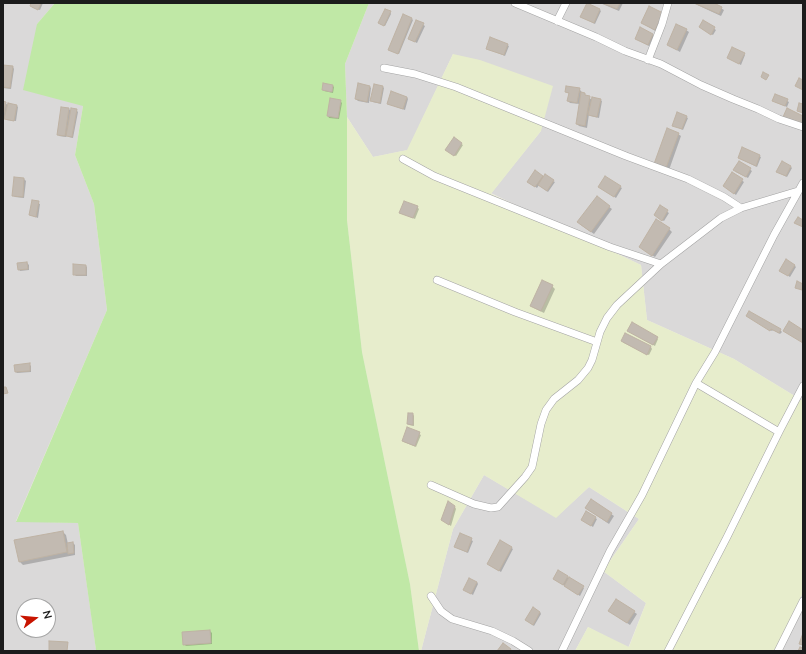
<!DOCTYPE html>
<html>
<head>
<meta charset="utf-8">
<style>
  body { margin:0 }
  #map { position:relative; width:806px; height:654px; overflow:hidden; background:#edebe1; font-family:"Nunito Sans",sans-serif }
  canvas { display:block }
  .frame { position:absolute; inset:0; border:4px solid #1c1c1c; pointer-events:none }
  .north { position:absolute; left:16px; top:598px; width:40px; height:40px; box-sizing:border-box; background:#fff; border:1px solid #a4a4a4; border-radius:50%; rotate:74deg; font-size:11px; font-weight:700; line-height:16px; text-align:center; color:#1c1c1c }
  .north::after { content:''; display:block; margin:auto; width:14px; height:18px; background:#c81400; clip-path:polygon(50% 0,100% 100%,50% 72%,0 100%) }
</style>
</head>
<body>
<div id="map">
<canvas width="806" height="654"></canvas>
<div class="frame"></div>
<div class="north">N</div>
</div>
<script>
const g = document.querySelector('canvas').getContext('2d');
g.lineJoin = 'round';
function fillPath(path, color) { g.fillStyle = color; g.fill(path, 'evenodd'); }
const shape = rows => new Path2D(rows.map(r => 'M' + r).join(''));
function stroke(path, color, width, dash) { g.strokeStyle = color; g.lineWidth = width; g.lineCap = dash ? 'butt' : 'round'; g.setLineDash(dash || []); g.stroke(path); }
fillPath(shape([
  [3,3,55,3,37,24,83,106,75,155,94,204,107,310,16,521,78,523,96,649,102,651,3,651],
  [24,606,48,606,48,630,24,630],
  [369,3,803,3,803,401,734,359,647,320,641,265,491,193,541,131,453,54,408,150,373,157,347,117,345,64],
  [484,475,556,517,589,487,639,519,603,571,646,603,628,648,588,627,575,651,421,651,453,529],
  [803,592,803,651,778,651]
]), '#dad9d9');
fillPath(shape([
  [453,54,480,60,553,86,541,131,491,194,641,265,647,320,734,359,803,401,803,592,778,651,575,651,588,627,629,647,646,603,603,571,639,519,589,487,556,518,484,475,453,529,421,651,419,651,410,584,362,352,347,220,347,117,373,157,407,150]
]), '#e7edcc');
fillPath(shape([
  [55,3,369,3,345,64,347,117,347,220,362,352,410,584,419,651,102,651,96,650,78,523,16,522,107,310,94,204,75,155,83,106,23,90,37,24]
]), '#c0e8a6');
fillPath(shape([
  [32,3,43,3,40,10,33,8,31,6],
  [600,3,623,3,619,11],
  [693,3,712,3,724,10,721,16],
  [600,10,601,11,595,24,582,17],
  [390,12,391,14,385,26,380,24],
  [662,14,657,32,642,23],
  [412,19,413,20,399,54,391,51],
  [417,21,425,26,417,43,411,40],
  [703,21,716,30,713,35,701,28],
  [686,30,689,32,680,52,668,45],
  [653,35,654,36,649,46,636,39],
  [507,45,509,46,505,56,487,48],
  [744,54,745,55,741,65,728,58],
  [3,66,13,67,14,69,11,89,3,88],
  [359,84,370,87,371,88,369,103,358,101,356,99],
  [333,86,334,87,333,93,324,91,323,90],
  [383,87,384,88,381,104,373,102,371,100],
  [579,89,581,91,581,93,584,94,592,100,600,100,602,101,599,118,591,116,589,114,587,128,579,126,577,124,580,104,570,103,568,101,570,94,566,92],
  [776,95,789,102,787,107,775,102],
  [407,97,408,99,405,110,388,104],
  [340,101,342,103,339,119,329,118,328,116],
  [3,102,8,105,8,104,17,106,18,107,16,121,7,120,5,118,3,118],
  [69,109,71,111,76,110,78,112,73,138,69,137,67,135,66,137,59,136,58,134],
  [686,117,688,118,683,130,673,125],
  [678,134,681,136,669,170,658,166],
  [454,139,463,145,456,156,448,151],
  [743,148,761,157,757,167,739,158],
  [739,162,752,171,748,178,736,172],
  [791,167,792,168,787,177,779,173],
  [732,173,744,182,736,195,724,186],
  [542,176,555,182,548,192,539,185,537,188,530,183],
  [15,178,24,179,26,181,24,198,15,197,13,195],
  [620,187,622,188,616,198,601,188],
  [597,198,612,209,594,234,581,225],
  [33,201,40,204,38,218,30,215],
  [417,207,419,209,415,219,400,213],
  [660,207,669,213,664,221,657,217],
  [669,229,672,232,655,257,643,249],
  [27,263,29,265,29,270,20,271,19,269],
  [794,265,796,267,790,277,782,272],
  [86,266,87,267,87,276,76,276,74,274],
  [552,286,555,289,544,313,534,308,531,306],
  [747,316,780,330,782,332,780,334,773,330,772,331],
  [630,332,657,338,658,339,655,346],
  [626,334,651,347,652,349,649,355,624,343,622,341],
  [29,364,31,366,31,372,17,373,16,372],
  [413,414,414,416,414,426,409,425,408,424],
  [408,428,421,435,416,447,404,442],
  [591,500,614,516,609,524,586,508],
  [455,507,456,509,451,526,444,521],
  [586,512,597,519,593,527,584,521],
  [63,532,66,535,68,544,73,543,75,545,75,555,23,565,19,561],
  [461,535,473,541,468,553,457,548],
  [501,541,513,549,501,572,488,564],
  [567,577,584,588,580,596,554,579],
  [477,582,478,584,473,595,466,591],
  [540,612,541,614,534,626,526,620],
  [634,612,637,614,630,625,612,613],
  [210,631,212,633,212,644,186,646,184,644,184,633]
]), '#0003');
const building = shape([
  [31,3,41,3,38,10,30,6,31,3],
  [587,3,600,9,594,23,580,17,587,3],
  [602,3,620,3,617,9,602,3],
  [694,3,714,3,722,7,719,14,694,3],
  [649,6,663,13,655,30,641,23,649,6],
  [385,9,391,11,384,26,378,23,385,9],
  [403,14,412,18,398,54,388,50,403,14],
  [416,20,424,23,415,42,408,39,416,20],
  [703,20,715,27,711,35,699,27,703,20],
  [676,24,687,29,677,50,667,45,676,24],
  [640,27,653,34,648,45,635,39,640,27],
  [490,37,508,44,504,55,486,49,490,37],
  [732,47,745,53,739,64,727,58,732,47],
  [3,65,13,66,10,88,3,87,3,65],
  [763,72,769,75,766,80,761,77,763,72],
  [799,78,803,80,803,90,795,86,799,78],
  [323,83,333,85,332,92,322,90,323,83],
  [358,83,370,86,367,102,355,99,358,83],
  [374,84,383,86,380,103,370,101,374,84],
  [566,86,580,88,577,103,567,101,569,93,565,92,566,86],
  [391,91,407,97,403,109,387,104,391,91],
  [581,92,585,93,585,95,590,96,585,126,576,124,581,92],
  [775,94,788,99,785,106,772,101,775,94],
  [592,97,601,99,597,117,588,115,592,97],
  [330,98,341,100,338,118,327,116,330,98],
  [3,101,6,102,3,118,3,101],
  [8,103,17,105,14,121,4,119,8,103],
  [799,103,803,104,803,113,797,111,799,103],
  [61,107,69,108,65,136,57,135,61,107],
  [71,108,77,109,72,137,66,136,71,108],
  [787,108,803,116,803,127,783,117,787,108],
  [677,112,687,116,682,129,672,126,677,112],
  [667,128,679,133,666,168,654,164,667,128],
  [454,137,462,143,454,156,445,150,454,137],
  [742,147,760,155,756,166,738,158,742,147],
  [739,161,751,168,746,177,733,170,739,161],
  [782,161,791,166,786,176,776,172,782,161],
  [535,170,543,176,535,187,527,182,535,170],
  [732,172,743,179,734,194,723,186,732,172],
  [545,174,554,180,547,191,538,185,545,174],
  [605,176,621,186,614,197,598,187,605,176],
  [14,177,24,178,23,197,12,196,14,177],
  [597,196,610,206,591,232,577,222,597,196],
  [32,200,39,201,36,217,29,215,32,200],
  [404,201,418,206,413,218,399,213,404,201],
  [660,205,668,210,662,221,654,215,660,205],
  [798,217,803,220,803,227,794,223,798,217],
  [656,219,670,228,652,256,639,247,656,219],
  [786,259,795,265,788,276,779,271,786,259],
  [27,262,28,269,18,270,17,263,27,262],
  [73,264,86,265,86,275,73,275,73,264],
  [542,280,553,285,541,311,530,306,542,280],
  [797,281,803,284,802,290,795,288,797,281],
  [749,311,781,329,779,333,771,329,770,331,746,316,749,311],
  [789,321,803,330,803,343,783,331,789,321],
  [632,322,658,337,653,345,627,331,632,322],
  [625,333,651,346,647,355,621,341,625,333],
  [30,363,30,371,15,372,14,365,30,363],
  [3,387,6,387,8,393,3,394,3,387],
  [408,413,413,413,413,425,407,424,408,413],
  [407,427,420,432,415,446,402,441,407,427],
  [591,499,612,513,607,522,585,508,591,499],
  [448,501,455,506,449,525,441,520,448,501],
  [586,511,596,517,591,526,581,520,586,511],
  [63,531,67,552,19,562,14,540,63,531],
  [460,533,472,538,467,552,454,547,460,533],
  [500,540,512,547,499,571,487,564,500,540],
  [73,542,74,553,68,554,67,543,73,542],
  [558,570,568,576,563,585,553,579,558,570],
  [569,577,584,586,578,595,564,586,569,577],
  [469,578,477,582,471,594,463,590,469,578],
  [616,599,635,611,627,623,608,611,616,599],
  [533,607,540,612,533,625,525,620,533,607],
  [210,630,211,643,183,645,182,632,210,630],
  [803,633,803,645,799,644,803,633],
  [49,641,68,642,67,651,49,651,49,641],
  [503,643,511,649,510,651,497,651,503,643],
  [800,647,803,648,803,651,798,651,800,647]
]);
fillPath(building, '#c2bab1');
stroke(building, '#bfb3a4', 1);
const minor = shape([
  [515,3,596,37,625,51,661,64,701,85,733,99,758,109,779,119,803,127],
  [557,21,566,3],
  [648,60,662,24,668,3],
  [384,68,415,74,456,87,626,156,688,179,724,197,741,208],
  [403,159,434,176,610,247,661,264],
  [437,280,515,312,597,342],
  [696,383,779,432,803,386],
  [431,485,474,504,491,508,498,507,525,477,532,467,541,424,546,410,554,399,578,380,588,368,592,360,600,332,607,318,617,305,661,264,721,218,741,208,798,191],
  [431,596,441,611,452,619,492,631,513,641,529,651],
  [562,651,610,551,642,495,696,383,715,352,774,235,803,183],
  [668,651,727,537,779,432],
  [778,651,803,601]
]);
stroke(minor, '#a3a3a3', 8);
stroke(minor, '#fff', 7);
</script>
</body>
</html>
